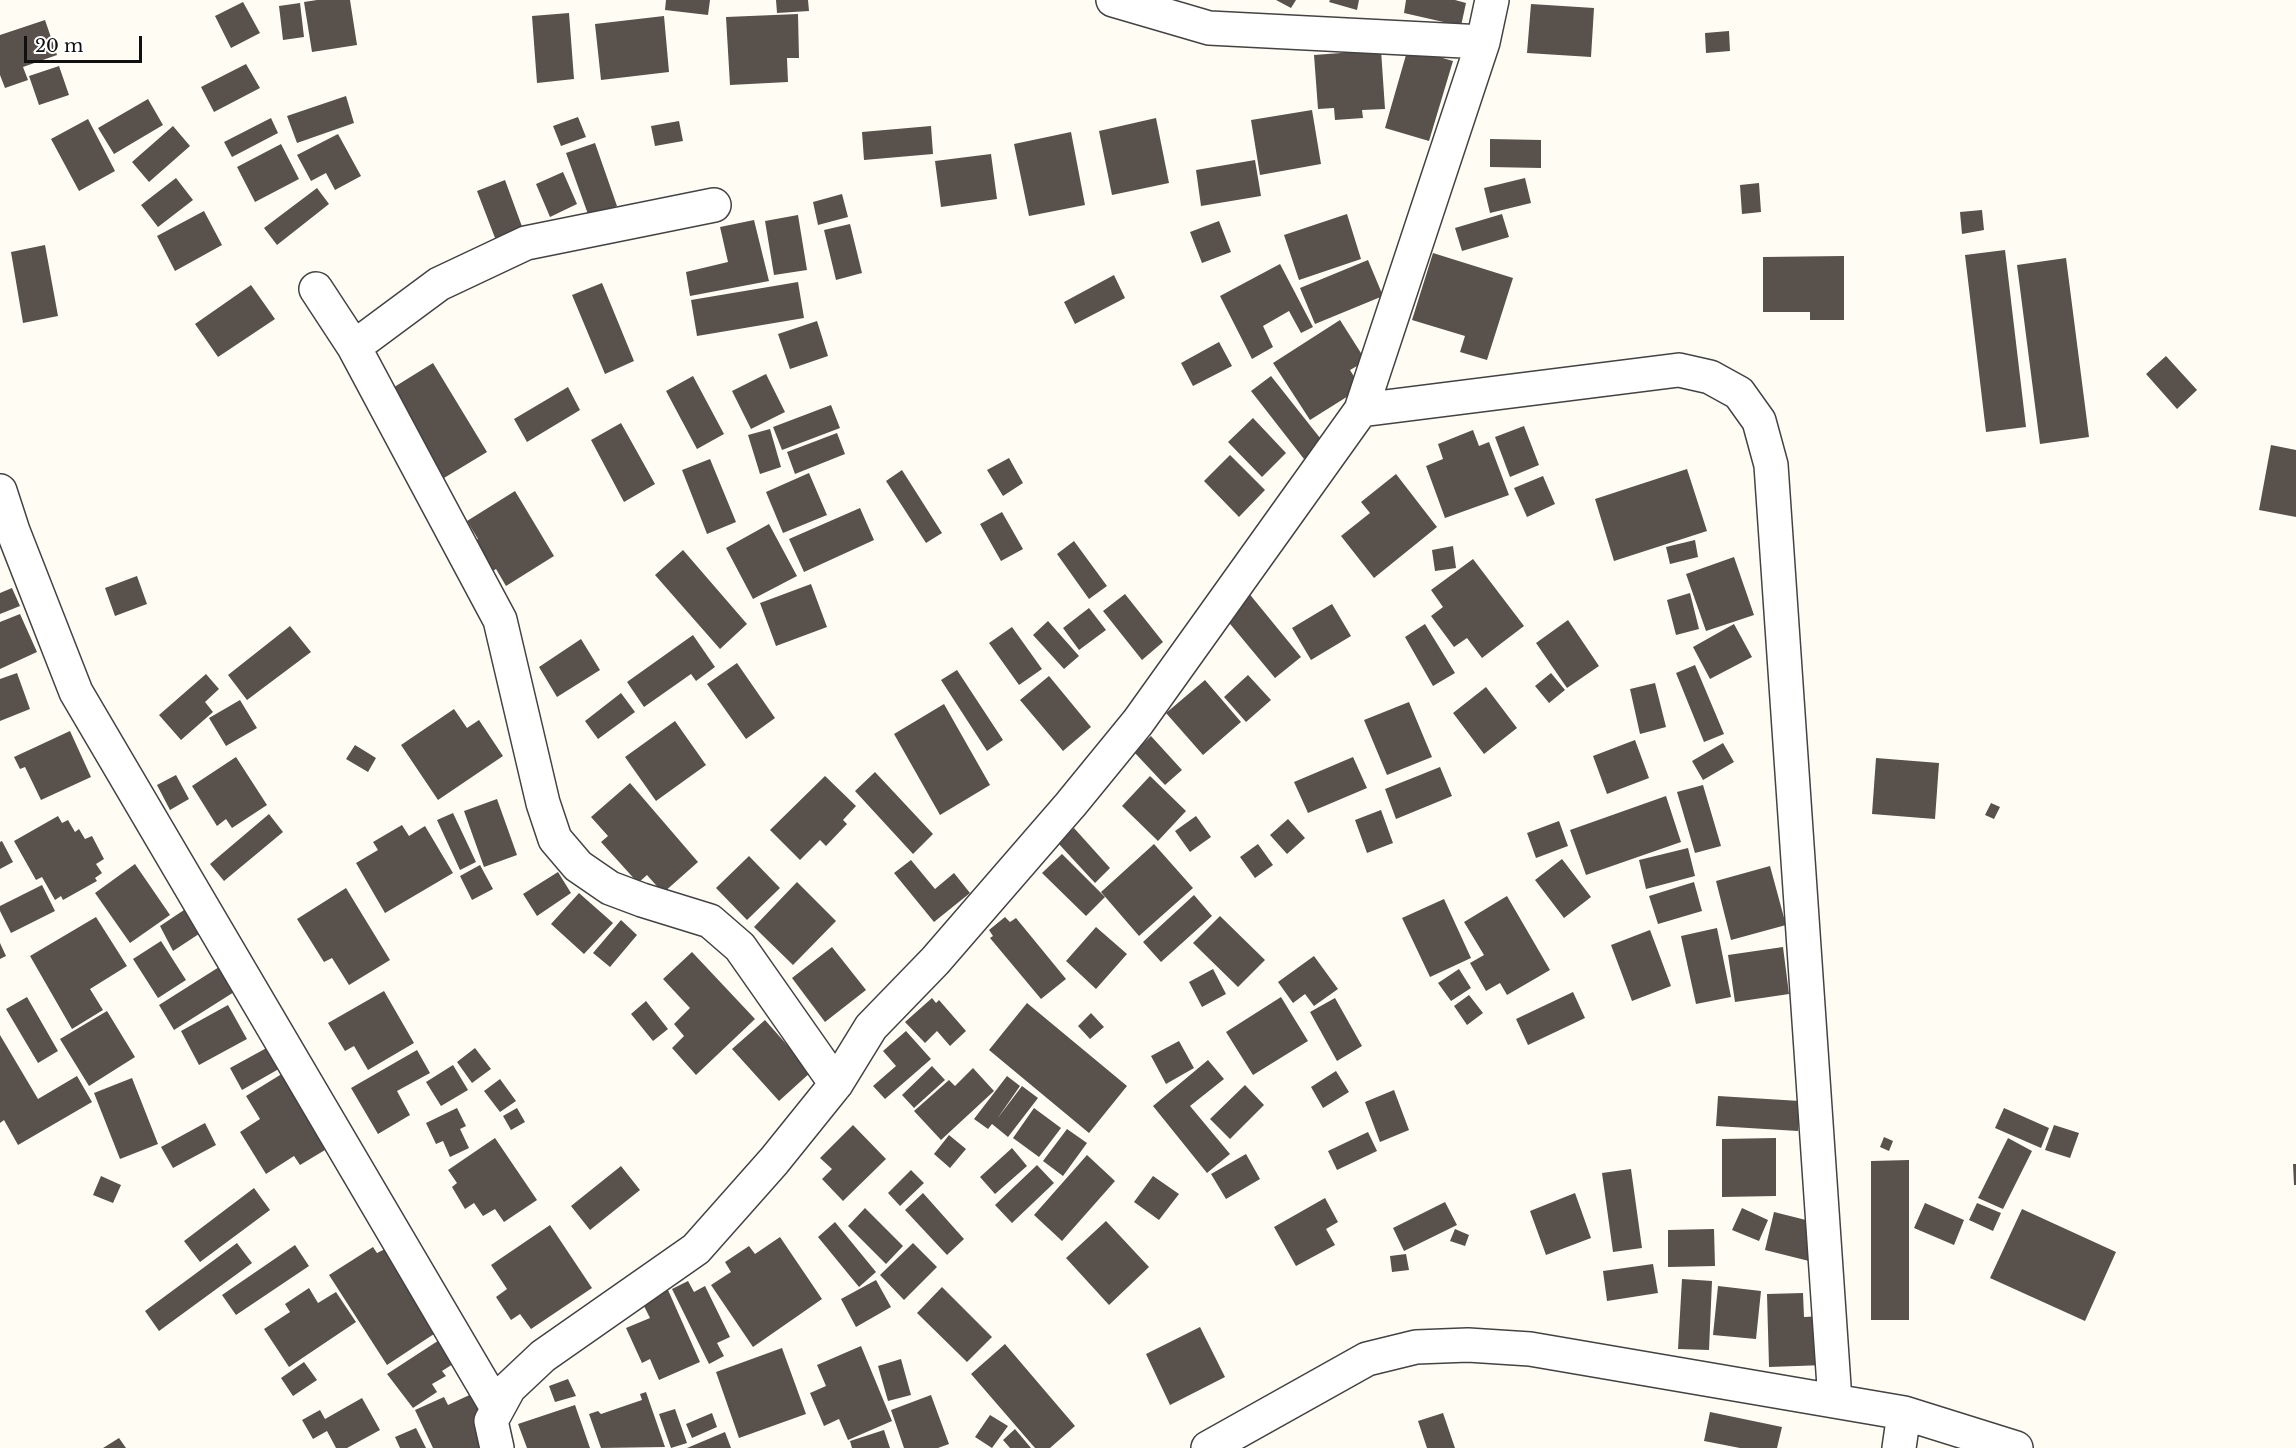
<!DOCTYPE html>
<html>
<head>
<meta charset="utf-8">
<style>
  body { margin:0 }
  #map { position:relative; width:2296px; height:1448px; overflow:hidden; background:#fffdf3; font-family:"Libre Baskerville",serif }
  canvas { display:block }
  .scale { position:absolute; left:24px; top:36px; width:118px; height:27px; box-sizing:border-box; border:3px solid #101010; border-top:0; padding-left:8px; font-size:18px; line-height:21px; white-space:nowrap; color:#101010; -webkit-text-stroke:4px #fff; paint-order:stroke }
</style>
</head>
<body>
<div id="map">
<canvas width="2296" height="1448"></canvas>
<div class="scale">20 m</div>
</div>
<script>
const g = document.querySelector('canvas').getContext('2d');
g.lineJoin = 'round';
function fillPath(path, color) { g.fillStyle = color; g.fill(path, 'evenodd'); }
const shape = rows => new Path2D(rows.map(r => 'M' + r).join(''));
function stroke(path, color, width, dash) { g.strokeStyle = color; g.lineWidth = width; g.lineCap = dash ? 'butt' : 'round'; g.setLineDash(dash || []); g.stroke(path); }
fillPath(shape([
  [317,0,350,0,357,45,312,52,304,2],
  [666,0,710,0,708,15,665,10],
  [776,0,808,0,809,11,777,13],
  [1276,0,1296,0,1291,8],
  [1330,0,1359,0,1357,10,1329,2],
  [1406,0,1455,0,1466,3,1461,26,1404,13],
  [243,2,260,33,231,48,215,16],
  [300,3,304,37,283,40,279,6],
  [1531,4,1594,8,1591,57,1527,53],
  [569,13,574,79,537,83,532,16],
  [798,14,799,58,787,58,788,82,730,85,726,17],
  [664,16,669,72,601,80,595,24],
  [45,20,57,55,23,67,28,80,5,88,0,75,0,35],
  [1729,31,1730,51,1706,53,1705,33],
  [1408,48,1453,61,1429,141,1385,128],
  [1381,50,1385,109,1362,110,1363,118,1335,120,1334,108,1318,109,1314,55],
  [246,64,260,88,214,112,201,87],
  [59,66,69,95,39,105,29,76],
  [346,96,354,123,297,143,287,116],
  [148,99,163,125,114,154,98,128],
  [1312,110,1321,164,1260,175,1251,120],
  [578,117,586,137,561,146,553,126],
  [271,118,278,133,232,157,224,142],
  [1156,118,1169,183,1112,195,1099,131],
  [88,119,115,171,79,191,51,139],
  [679,121,683,141,655,146,651,126],
  [173,126,190,146,149,182,132,162],
  [931,126,933,154,864,160,862,132],
  [1071,132,1085,205,1029,216,1014,144],
  [338,134,361,176,335,190,326,173,311,181,297,155],
  [1490,139,1541,140,1541,168,1490,167],
  [595,143,617,206,589,217,566,153],
  [281,144,299,179,255,202,237,167],
  [991,154,997,199,941,207,935,161],
  [1255,160,1261,196,1201,206,1196,170],
  [563,172,577,204,550,217,536,184],
  [176,178,193,200,158,227,141,205],
  [1525,178,1531,203,1490,213,1484,188],
  [505,180,524,232,497,243,477,191],
  [1759,183,1761,212,1742,214,1740,185],
  [317,188,329,204,277,245,264,228],
  [842,194,848,217,818,225,813,202],
  [1982,210,1984,230,1962,234,1960,212],
  [204,211,222,245,175,271,157,236],
  [1347,214,1361,259,1299,280,1284,235],
  [1502,214,1509,237,1462,251,1455,228],
  [798,215,807,270,774,275,765,221],
  [754,220,769,281,690,296,686,272,728,262,720,227],
  [1219,221,1231,252,1202,263,1190,232],
  [850,224,862,273,836,280,824,230],
  [45,245,58,316,23,323,11,252],
  [2005,250,2026,427,1986,432,1965,255],
  [1433,253,1513,278,1487,360,1460,352,1465,336,1412,320],
  [1844,256,1844,320,1810,320,1810,312,1763,312,1763,257],
  [2066,258,2089,437,2040,444,2017,265],
  [1368,260,1383,296,1315,324,1300,288],
  [1280,264,1313,327,1301,333,1289,311,1263,326,1273,347,1252,359,1220,296],
  [1114,275,1125,298,1075,324,1064,302],
  [798,282,804,318,697,336,691,300],
  [602,283,634,361,605,374,572,295],
  [251,285,275,319,218,357,195,324],
  [1340,320,1366,361,1350,370,1361,388,1310,420,1273,363],
  [817,321,828,356,790,369,778,334],
  [1219,342,1232,366,1193,386,1181,363],
  [2166,356,2197,390,2177,409,2146,374],
  [433,363,487,452,444,478,391,389],
  [766,374,785,412,751,429,732,391],
  [693,376,724,434,697,449,666,391],
  [1271,376,1324,443,1304,459,1251,391],
  [568,387,580,410,527,442,514,419],
  [831,405,840,428,782,450,773,427],
  [1253,418,1286,453,1262,477,1228,442],
  [621,423,655,484,624,502,591,440],
  [1524,426,1539,465,1510,477,1495,437],
  [770,429,781,467,760,474,748,435],
  [1473,430,1479,446,1489,442,1509,495,1445,518,1426,466,1443,459,1438,444],
  [837,433,845,454,795,474,787,452],
  [2271,445,2296,450,2296,517,2259,510],
  [1230,455,1265,490,1239,517,1204,481],
  [1009,458,1023,483,1003,496,987,470],
  [710,459,736,522,707,534,682,470],
  [1687,469,1707,531,1614,561,1595,499],
  [902,470,942,533,926,543,886,481],
  [809,473,827,515,783,533,766,492],
  [1396,474,1437,527,1374,578,1341,536,1370,513,1361,502],
  [1543,476,1555,504,1527,517,1514,488],
  [515,491,554,556,506,586,496,569,485,576,466,546,478,539,467,521],
  [860,508,874,540,804,572,789,539],
  [1002,512,1023,549,1001,561,980,524],
  [769,524,797,576,753,599,726,548],
  [1695,540,1698,557,1670,564,1666,547],
  [1074,541,1107,586,1089,599,1057,554],
  [1453,546,1456,568,1435,571,1432,550],
  [683,550,747,624,720,649,655,575],
  [1734,557,1754,615,1706,631,1686,574],
  [1473,559,1524,626,1482,658,1467,638,1454,647,1431,616,1443,607,1431,590],
  [137,576,147,604,115,616,105,588],
  [811,584,827,627,776,646,760,603],
  [12,588,20,606,0,614,0,593],
  [1247,591,1301,657,1275,678,1221,613],
  [1690,593,1699,629,1676,635,1667,600],
  [1125,594,1163,642,1142,660,1103,611],
  [1332,604,1351,636,1311,660,1292,628],
  [1089,608,1106,630,1079,650,1063,628],
  [20,614,37,652,0,669,0,622],
  [1568,620,1599,666,1567,688,1536,643],
  [1048,621,1079,656,1064,669,1033,635],
  [1425,624,1455,673,1433,686,1405,637],
  [1734,624,1752,657,1710,679,1693,647],
  [290,626,311,652,247,700,228,675],
  [1012,627,1042,669,1019,685,989,643],
  [693,635,715,667,696,681,691,674,644,707,627,682],
  [581,639,600,670,557,697,539,667],
  [737,663,775,718,746,739,707,684],
  [1695,665,1724,734,1704,742,1676,673],
  [957,670,1003,740,987,751,941,680],
  [17,673,30,709,0,721,0,679],
  [1551,673,1565,690,1549,703,1535,686],
  [206,674,219,689,205,702,213,712,181,740,159,715],
  [1248,675,1271,700,1246,722,1224,697],
  [1049,676,1091,727,1063,751,1020,700],
  [1205,680,1241,722,1203,755,1166,713],
  [1655,683,1666,727,1640,734,1630,689],
  [1486,687,1517,728,1484,754,1453,713],
  [621,693,635,712,598,739,585,721],
  [240,700,257,728,226,746,209,718],
  [1409,702,1432,757,1387,775,1364,720],
  [944,704,990,785,940,815,894,734],
  [454,709,467,728,479,720,503,756,438,800,401,745],
  [675,721,706,765,656,801,625,757],
  [70,731,91,777,41,800,25,767,20,769,14,757],
  [1151,736,1182,770,1165,785,1134,752],
  [1635,740,1649,778,1607,794,1593,756],
  [1723,743,1734,762,1703,780,1692,761],
  [355,745,376,758,368,772,346,759],
  [236,757,267,805,232,828,226,819,217,826,192,786],
  [1353,757,1367,788,1308,813,1294,782],
  [1876,758,1939,763,1935,819,1872,814],
  [1440,767,1452,796,1396,819,1385,789],
  [875,772,933,834,913,854,855,791],
  [176,775,189,799,170,810,157,785],
  [825,776,856,806,843,820,847,824,826,846,820,840,800,860,770,830],
  [1150,776,1186,811,1158,841,1122,806],
  [630,783,698,862,663,893,647,875,638,883,601,842,608,836,591,817],
  [1703,785,1721,846,1695,853,1677,792],
  [1666,796,1681,842,1586,875,1570,830],
  [497,799,517,855,484,867,464,811],
  [1991,803,2000,807,1994,819,1985,815],
  [1381,810,1393,843,1367,853,1355,820],
  [453,813,476,862,460,870,437,820],
  [269,814,283,832,224,881,210,864],
  [58,816,62,823,68,820,75,832,79,829,85,839,92,836,104,859,96,864,102,873,95,878,97,881,63,900,61,896,55,900,42,877,36,880,14,841],
  [1196,816,1211,837,1190,852,1175,831],
  [1288,819,1305,838,1287,854,1270,835],
  [1559,821,1568,846,1536,858,1527,833],
  [402,825,409,836,425,826,453,873,385,913,356,863,378,850,373,842],
  [1074,828,1110,868,1095,883,1058,843],
  [2,841,13,862,0,869,0,842],
  [1154,844,1193,888,1139,936,1101,892],
  [1258,844,1273,865,1255,878,1240,857],
  [1688,848,1695,876,1646,889,1639,860],
  [1062,854,1105,897,1086,916,1042,873],
  [749,856,780,888,747,920,716,888],
  [1562,859,1591,897,1564,918,1535,880],
  [911,860,935,889,954,873,970,893,934,922,894,873],
  [135,864,170,915,130,943,95,893],
  [480,865,493,889,472,900,460,876],
  [1770,866,1786,925,1731,940,1716,881],
  [558,872,571,893,537,916,523,894],
  [797,882,836,921,793,965,754,927],
  [1694,882,1702,911,1658,924,1649,896],
  [42,885,55,911,11,933,0,911,0,906],
  [346,888,390,960,349,985,332,958,324,962,297,919],
  [579,893,613,923,584,954,551,924],
  [1194,895,1212,916,1161,962,1143,942],
  [1507,896,1550,970,1507,995,1500,983,1486,991,1470,963,1484,955,1464,922],
  [1444,899,1471,958,1430,977,1402,918],
  [190,906,205,930,173,951,160,926],
  [1220,916,1265,960,1238,987,1193,943],
  [96,917,127,966,90,989,103,1010,72,1029,30,956],
  [1005,917,1010,922,1016,918,1066,979,1041,999,990,938,993,936,989,930],
  [621,920,637,935,610,967,593,953],
  [1096,927,1127,954,1096,989,1066,961],
  [1717,928,1731,997,1696,1004,1681,936],
  [1650,930,1671,986,1632,1001,1611,945],
  [161,941,186,980,158,998,133,959],
  [0,943,6,956,0,959],
  [832,947,866,990,825,1022,792,978],
  [1783,947,1789,994,1735,1002,1728,955],
  [692,952,755,1019,696,1075,672,1048,684,1036,674,1024,690,1008,663,979],
  [1314,956,1338,989,1314,1006,1305,994,1293,1003,1278,982],
  [227,962,242,987,174,1030,159,1005],
  [1213,969,1226,994,1202,1007,1189,982],
  [1459,969,1471,988,1451,1001,1438,983],
  [384,991,414,1043,368,1070,354,1046,345,1051,328,1023],
  [1573,992,1585,1018,1528,1045,1516,1019],
  [1469,995,1483,1013,1467,1025,1454,1006],
  [27,997,58,1051,38,1063,6,1009],
  [1281,997,1308,1041,1253,1075,1226,1032],
  [932,998,936,1003,939,1000,966,1031,950,1046,937,1031,925,1043,905,1022],
  [1335,998,1362,1046,1337,1061,1310,1012],
  [646,1001,668,1029,653,1041,631,1014],
  [1027,1003,1127,1086,1089,1133,989,1050],
  [228,1005,247,1039,199,1065,181,1031],
  [107,1011,135,1057,89,1086,60,1039],
  [1091,1013,1104,1027,1090,1039,1078,1026],
  [765,1020,811,1072,779,1101,732,1049],
  [906,1031,931,1059,885,1099,873,1086,896,1066,883,1051],
  [0,1035,38,1099,77,1076,92,1102,18,1145,4,1120,0,1123],
  [1179,1041,1194,1068,1166,1084,1151,1056],
  [272,1045,284,1066,242,1090,230,1068],
  [475,1048,491,1069,472,1083,457,1062],
  [417,1050,430,1073,397,1091,410,1115,378,1134,351,1088],
  [1208,1060,1224,1079,1190,1106,1230,1154,1207,1173,1153,1106],
  [453,1065,468,1090,441,1106,426,1082],
  [932,1066,945,1080,914,1108,902,1095],
  [293,1067,332,1131,319,1139,325,1150,300,1165,294,1156,266,1174,240,1132,260,1119,246,1096],
  [973,1068,994,1091,941,1140,914,1111,949,1080,955,1086],
  [1336,1071,1349,1092,1323,1108,1311,1087],
  [1007,1076,1020,1086,997,1119,1022,1086,1038,1098,1008,1137,992,1124,988,1129,974,1119],
  [132,1078,158,1144,120,1159,94,1093],
  [500,1079,516,1101,500,1112,484,1091],
  [1245,1085,1264,1105,1230,1139,1210,1119],
  [1394,1090,1409,1130,1380,1142,1365,1102],
  [1718,1096,1800,1101,1798,1131,1716,1126],
  [457,1108,466,1126,460,1129,469,1148,450,1157,443,1141,436,1144,426,1123],
  [517,1108,525,1122,511,1130,503,1116],
  [1034,1108,1061,1128,1039,1157,1013,1138],
  [2004,1108,2049,1128,2041,1148,1995,1128],
  [205,1123,216,1145,173,1168,161,1147],
  [853,1125,886,1159,843,1201,822,1179,832,1169,820,1158],
  [2054,1125,2079,1133,2070,1158,2045,1150],
  [1067,1129,1087,1143,1063,1176,1043,1161],
  [1368,1132,1377,1151,1337,1170,1328,1151],
  [949,1135,966,1149,950,1168,934,1154],
  [1884,1137,1893,1141,1889,1151,1880,1147],
  [495,1138,537,1200,504,1222,495,1209,483,1216,474,1203,465,1209,452,1187,457,1183,448,1170],
  [1776,1138,1776,1196,1722,1197,1722,1139],
  [2008,1138,2032,1151,2003,1209,1978,1198],
  [1012,1148,1027,1166,995,1194,980,1177],
  [1246,1154,1260,1179,1226,1199,1211,1174],
  [1087,1155,1115,1181,1062,1241,1034,1215],
  [1909,1160,1909,1320,1871,1320,1871,1161],
  [2293,1164,2296,1164,2296,1185,2294,1185],
  [1037,1165,1054,1183,1012,1223,995,1205],
  [621,1166,640,1190,590,1230,571,1206],
  [1631,1169,1642,1248,1613,1252,1602,1173],
  [911,1170,924,1183,900,1206,888,1193],
  [101,1176,121,1185,113,1203,93,1195],
  [1153,1176,1179,1194,1159,1220,1134,1202],
  [254,1188,270,1210,200,1262,184,1241],
  [923,1193,964,1239,947,1255,905,1210],
  [1575,1193,1591,1238,1546,1255,1530,1211],
  [1325,1198,1338,1222,1326,1229,1335,1245,1296,1266,1274,1227],
  [1445,1202,1457,1225,1404,1251,1393,1228],
  [1925,1203,1964,1220,1954,1245,1914,1228],
  [1977,1203,2001,1213,1993,1231,1969,1220],
  [865,1208,903,1246,886,1264,848,1226],
  [1742,1208,1768,1220,1759,1241,1732,1230],
  [2022,1209,2116,1252,2085,1321,1990,1278],
  [1774,1212,1818,1223,1809,1261,1765,1250],
  [1106,1221,1149,1267,1109,1305,1066,1258],
  [835,1222,876,1272,859,1287,818,1237],
  [550,1225,592,1288,531,1329,520,1314,511,1320,496,1297,507,1289,491,1265],
  [1455,1229,1469,1235,1465,1246,1450,1241],
  [1714,1229,1715,1266,1668,1267,1668,1230],
  [780,1237,822,1299,753,1347,711,1285,731,1272,725,1262,749,1246,755,1254],
  [237,1243,252,1263,159,1331,145,1311],
  [913,1243,937,1267,904,1300,880,1275],
  [295,1245,309,1266,236,1315,222,1295],
  [373,1247,377,1253,387,1248,440,1330,387,1365,329,1275],
  [1406,1254,1409,1270,1392,1272,1390,1256],
  [1653,1264,1658,1293,1607,1301,1603,1271],
  [1682,1279,1712,1281,1709,1350,1678,1349],
  [876,1280,891,1307,856,1327,841,1299],
  [688,1281,694,1292,705,1286,730,1337,717,1343,724,1356,709,1364,672,1289],
  [1718,1286,1761,1291,1756,1339,1713,1335],
  [942,1287,992,1337,967,1362,917,1313],
  [309,1288,318,1303,336,1292,356,1322,289,1367,264,1329,290,1312,285,1304],
  [668,1290,700,1362,659,1380,650,1359,642,1363,626,1328,650,1318,642,1302],
  [1803,1293,1804,1317,1823,1316,1825,1365,1769,1367,1767,1294],
  [1200,1327,1225,1377,1170,1405,1146,1354],
  [450,1333,453,1364,442,1371,446,1376,432,1384,437,1392,413,1408,387,1374],
  [1005,1344,1075,1426,1050,1448,1035,1448,971,1374],
  [861,1346,892,1421,848,1440,839,1419,824,1426,810,1393,826,1386,817,1365],
  [782,1348,806,1414,739,1438,716,1372],
  [901,1359,911,1395,888,1401,878,1366],
  [304,1362,317,1380,293,1396,281,1378],
  [568,1379,576,1396,555,1402,549,1386],
  [478,1391,494,1448,433,1448,415,1410,444,1397,448,1405],
  [646,1392,665,1447,601,1448,589,1414,598,1411,601,1414,642,1400,640,1394],
  [931,1395,949,1444,938,1448,904,1448,891,1410],
  [362,1398,380,1430,347,1448,336,1448,327,1431,313,1439,302,1420,320,1410,325,1419],
  [575,1405,590,1448,527,1448,518,1424],
  [675,1409,687,1443,671,1448,659,1414],
  [1710,1412,1782,1427,1777,1448,1740,1448,1704,1441],
  [712,1413,717,1427,692,1438,686,1424],
  [1443,1413,1455,1448,1427,1448,1418,1421],
  [990,1415,1008,1426,992,1448,975,1437],
  [416,1428,426,1448,400,1448,395,1437],
  [1015,1429,1031,1448,1010,1448,1003,1440],
  [884,1430,890,1448,852,1448,850,1441],
  [725,1432,731,1448,687,1448],
  [119,1438,126,1448,103,1448]
]), '#58514c');
const minor = shape([
  [1113,0,1209,28,1483,42],
  [316,289,354,347,500,620,543,803,555,839,578,866,610,888,642,900,710,921,740,947,836,1084],
  [354,347,439,284,526,243,714,205],
  [1361,410,1679,370,1710,377,1739,393,1759,421,1771,465,1835,1401],
  [0,491,13,531,76,692,497,1408],
  [497,1448,491,1421,509,1388,543,1356,696,1249,774,1161,836,1084,871,1027,935,961,1071,804,1138,722,1361,410,1483,42,1492,0],
  [1208,1448,1367,1359,1416,1347,1468,1345,1530,1349,1904,1413,2016,1448],
  [1899,1448,1904,1413]
]);
stroke(minor, '#434343', 36);
stroke(minor, '#fff', 33);
</script>
</body>
</html>
